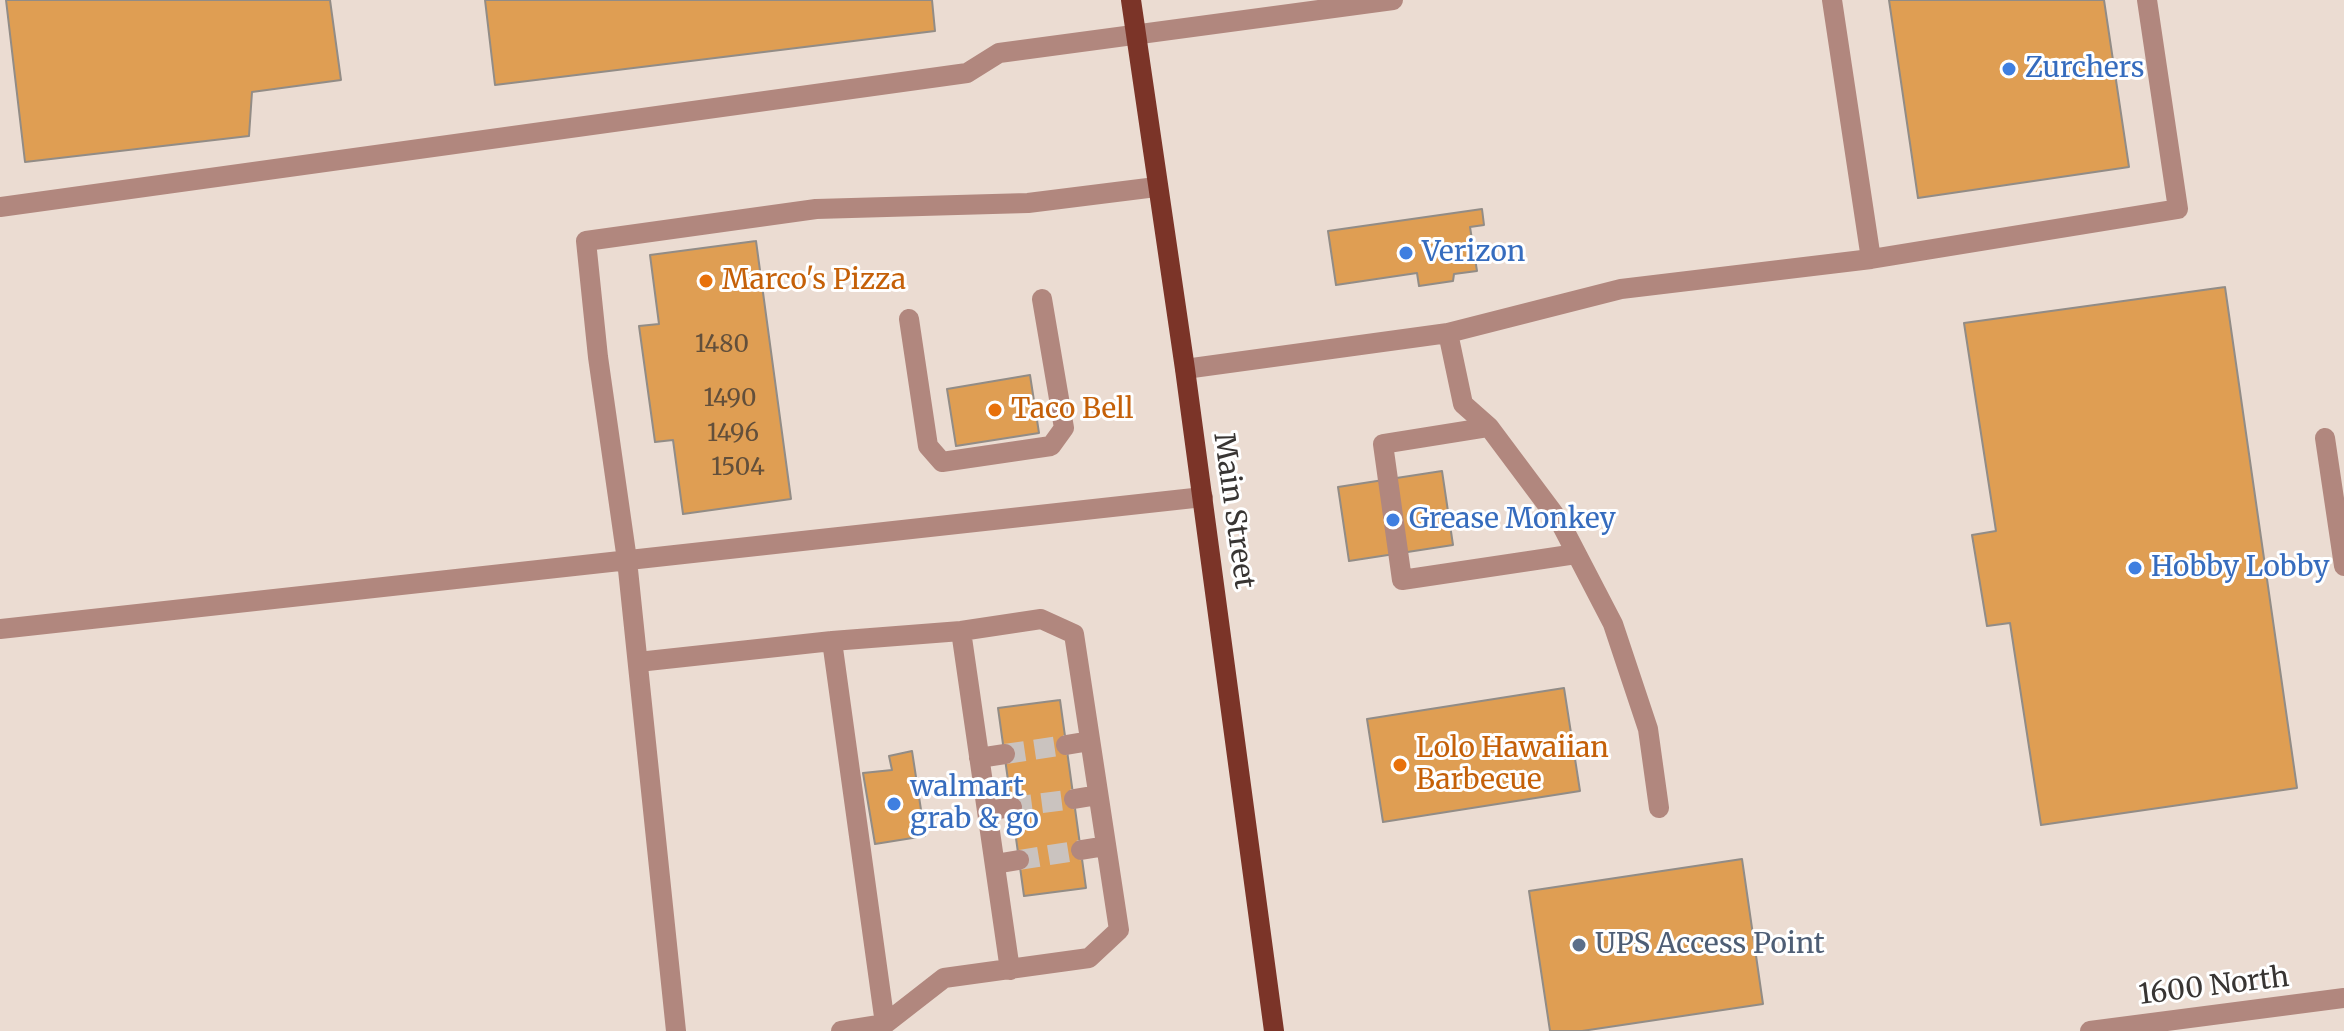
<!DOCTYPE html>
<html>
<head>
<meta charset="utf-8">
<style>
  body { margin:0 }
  canvas { display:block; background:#efe7e2 }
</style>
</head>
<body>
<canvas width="2344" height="1031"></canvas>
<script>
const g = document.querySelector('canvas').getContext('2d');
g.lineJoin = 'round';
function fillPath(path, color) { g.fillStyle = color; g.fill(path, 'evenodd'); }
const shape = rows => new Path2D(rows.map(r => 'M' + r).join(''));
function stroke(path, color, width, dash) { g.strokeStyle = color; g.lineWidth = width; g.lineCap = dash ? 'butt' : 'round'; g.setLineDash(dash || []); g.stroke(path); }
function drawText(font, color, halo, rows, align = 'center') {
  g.font = font + ' Merriweather,serif'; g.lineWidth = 6; g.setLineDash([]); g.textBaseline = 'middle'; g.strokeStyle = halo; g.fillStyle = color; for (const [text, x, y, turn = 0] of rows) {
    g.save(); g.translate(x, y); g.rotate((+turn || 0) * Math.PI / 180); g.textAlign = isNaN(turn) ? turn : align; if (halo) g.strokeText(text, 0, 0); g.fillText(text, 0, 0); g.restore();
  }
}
fillPath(shape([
  [0,0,2344,0,2344,1031,0,1031]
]), '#ebdcd2');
const building = shape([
  [6,0,330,0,341,80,252,92,249,136,25,162,6,0],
  [485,0,932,0,935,31,495,85,485,0],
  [1889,0,2104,0,2129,167,1918,198,1889,0],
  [1482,209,1484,225,1470,227,1477,271,1454,274,1453,281,1419,286,1417,273,1336,285,1328,231,1482,209],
  [756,241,791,499,683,514,673,440,655,442,639,326,659,324,650,255,756,241],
  [2225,287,2297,788,2041,825,2010,623,1987,626,1972,535,1996,531,1964,323,2225,287],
  [1030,375,1039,433,956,446,947,389,1030,375],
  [1442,471,1453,545,1349,561,1338,487,1442,471],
  [1564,688,1580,791,1383,822,1367,719,1564,688],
  [1060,700,1086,888,1024,896,998,708,1060,700],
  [912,751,925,836,875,844,863,773,892,770,889,756,912,751],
  [1742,859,1763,1004,1582,1031,1550,1031,1529,891,1742,859]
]);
fillPath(building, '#df9e53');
stroke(building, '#928c86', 2);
stroke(shape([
  [1005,754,1066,745],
  [1012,807,1074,799],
  [1019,860,1081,850]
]), '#cac3bf', 20, [20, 10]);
stroke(shape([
  [0,207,967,73,999,53,1393,0],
  [1871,259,2178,209,2147,0],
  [909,319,928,446,942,462,1051,446,1064,428,1042,299],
  [1448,333,1463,404,1489,427,1560,522,1613,624,1648,729,1659,808],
  [1185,369,1448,333,1621,289,1871,259,1832,0],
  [1489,427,1383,444,1402,580,1576,554],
  [2325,438,2344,566],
  [0,629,1203,497],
  [961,631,1010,970],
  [832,641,885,1024],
  [638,662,832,641,961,631,1041,619,1074,634,1119,930,1089,958,944,978,885,1024,841,1031],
  [1066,745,1090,741],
  [979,758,1005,754],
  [1074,799,1098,795],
  [987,811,1012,807],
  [1081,850,1106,846],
  [995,864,1019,860],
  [676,1031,627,560,598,357,586,241,816,209,1028,203,1156,187],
  [2090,1031,2344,998]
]), '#b1877e', 20);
stroke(shape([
  [1131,0,1185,369,1274,1031]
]), '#7b3428', 20);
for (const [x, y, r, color] of [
  [2009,69,8,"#3f7fe0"],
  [1406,253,8,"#3f7fe0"],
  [706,281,8,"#e8710a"],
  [995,410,8,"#e8710a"],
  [1393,520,8,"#3f7fe0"],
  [2135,568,8,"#3f7fe0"],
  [1400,765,8,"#e8710a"],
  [894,804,8,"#3f7fe0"],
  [1579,945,8,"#5c6f8a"]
]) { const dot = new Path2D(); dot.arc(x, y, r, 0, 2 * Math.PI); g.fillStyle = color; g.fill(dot); stroke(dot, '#fff', 3); }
drawText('24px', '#624f3b', null, [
  ["1480",722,345],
  ["1490",730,399],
  ["1496",733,434],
  ["1504",738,468]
]);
drawText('28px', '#366cbe', '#fff', [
  ["Zurchers",2025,69],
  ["Verizon",1422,253],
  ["Grease Monkey",1409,520],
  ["Hobby Lobby",2151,568],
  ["walmart",910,788],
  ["grab & go",910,820]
], 'left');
drawText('28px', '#c56008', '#fff', [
  ["Marco's Pizza",722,281],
  ["Taco Bell",1011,410],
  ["Lolo Hawaiian",1416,749],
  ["Barbecue",1416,781]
], 'left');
drawText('28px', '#383533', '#fff', [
  ["Main Street",1233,511,82],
  ["1600 North",2214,987,-7]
]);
drawText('28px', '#4e5e75', '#fff', [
  ["UPS Access Point",1595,945]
], 'left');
</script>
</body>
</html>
